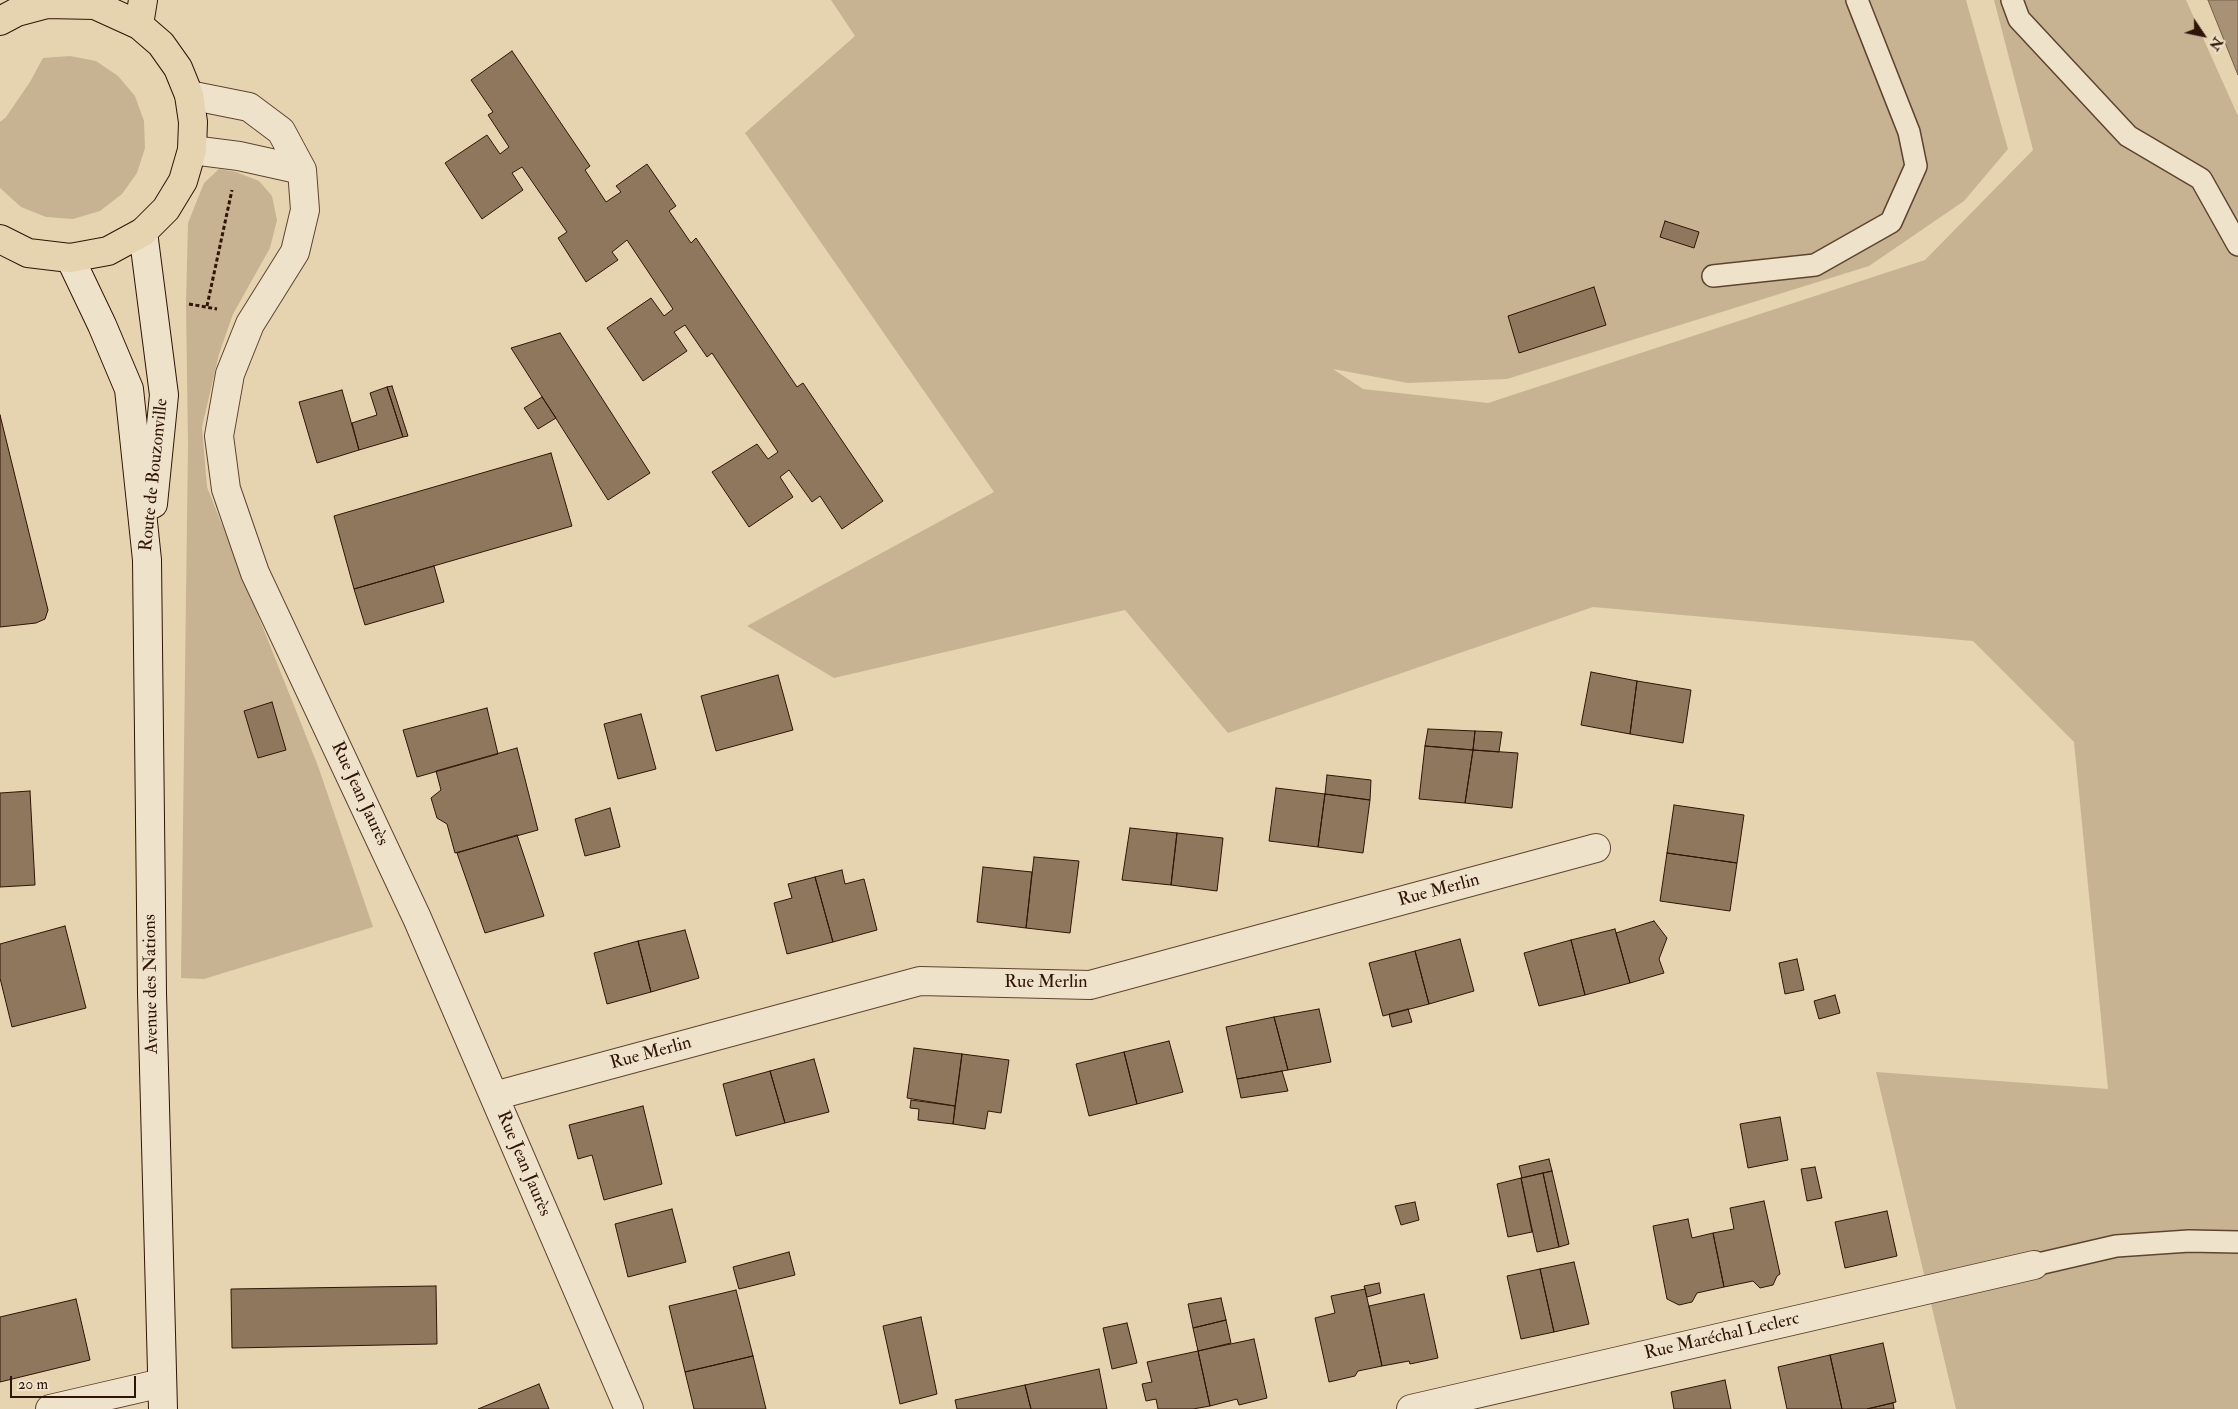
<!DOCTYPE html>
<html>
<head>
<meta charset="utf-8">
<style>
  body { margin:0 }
  #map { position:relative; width:2238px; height:1409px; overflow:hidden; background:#e6d3af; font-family:"IM FELL Double Pica",serif }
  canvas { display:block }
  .north { position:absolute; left:2178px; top:10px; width:50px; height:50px; -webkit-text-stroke:4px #efe2cb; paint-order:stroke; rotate:124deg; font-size:14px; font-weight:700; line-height:20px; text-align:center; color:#301406 }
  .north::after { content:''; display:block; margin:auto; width:18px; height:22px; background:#301406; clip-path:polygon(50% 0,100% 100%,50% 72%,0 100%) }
  .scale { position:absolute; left:10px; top:1376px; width:126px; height:22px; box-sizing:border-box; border:2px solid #301406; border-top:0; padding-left:6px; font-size:15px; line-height:18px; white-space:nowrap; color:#301406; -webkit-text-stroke:4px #efe2cb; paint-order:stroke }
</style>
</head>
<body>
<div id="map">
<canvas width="2238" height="1409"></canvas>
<div class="north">N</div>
<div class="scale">20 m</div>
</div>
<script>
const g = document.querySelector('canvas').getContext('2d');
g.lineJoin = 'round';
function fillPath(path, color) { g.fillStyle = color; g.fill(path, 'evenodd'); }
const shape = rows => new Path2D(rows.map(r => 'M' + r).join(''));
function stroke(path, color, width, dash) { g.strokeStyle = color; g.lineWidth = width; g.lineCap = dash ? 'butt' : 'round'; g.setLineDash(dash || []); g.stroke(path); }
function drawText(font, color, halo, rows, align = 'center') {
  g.font = font + ' "IM FELL Double Pica",serif'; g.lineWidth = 4; g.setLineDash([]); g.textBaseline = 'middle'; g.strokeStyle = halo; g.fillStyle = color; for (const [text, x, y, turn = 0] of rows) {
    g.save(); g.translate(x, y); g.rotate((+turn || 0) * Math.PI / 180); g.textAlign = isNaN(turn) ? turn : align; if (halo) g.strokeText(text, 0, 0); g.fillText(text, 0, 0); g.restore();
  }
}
fillPath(shape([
  [831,0,1966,0,2008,149,1964,201,1869,266,1507,379,1408,383,1333,369,1363,389,1488,403,1925,260,2033,150,1994,0,2186,0,2238,116,2238,1409,1956,1409,1876,1072,2108,1089,2074,742,1973,641,1593,607,1228,733,1125,610,834,678,747,626,994,492,745,133,855,36],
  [70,56,96,61,118,76,135,96,144,121,145,148,137,173,122,194,100,211,73,219,46,217,21,207,0,188,0,122,6,117,30,82,43,58],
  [219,169,236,172,259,181,272,196,277,220,270,248,233,314,219,354,202,427,207,487,318,766,373,927,204,979,181,978,188,444,186,304,188,223,204,183]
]), '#c7b392');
const water = shape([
  [2208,0,2238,0,2238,75,2208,0]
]);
fillPath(water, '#a89276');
stroke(water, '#786049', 1);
const building = shape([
  [512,51,590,166,585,170,606,202,621,192,616,186,647,164,676,206,669,211,691,243,696,238,797,387,803,383,883,501,842,529,820,496,812,502,789,470,780,477,793,497,749,527,712,472,757,444,768,459,778,452,712,353,707,357,685,325,674,332,687,351,643,381,607,328,651,298,664,316,673,309,627,240,612,252,618,260,586,282,558,238,567,232,522,167,512,173,523,190,482,219,445,163,487,135,500,154,509,147,488,115,493,112,471,80,512,51],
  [1665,221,1699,232,1694,248,1660,237,1665,221],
  [1594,287,1606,325,1519,353,1508,316,1594,287],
  [560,333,650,473,608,500,511,348,560,333],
  [392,386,408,436,403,437,387,387,392,386],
  [387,387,403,437,359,450,352,423,377,415,370,393,387,387],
  [342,390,359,450,317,463,299,402,342,390],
  [542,397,556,418,538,429,524,408,542,397],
  [0,415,48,610,45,619,36,623,0,627,0,415],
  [551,453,572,526,354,589,334,516,551,453],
  [434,566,444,602,365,625,354,589,434,566],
  [1591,672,1637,681,1630,734,1581,725,1591,672],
  [778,675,793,730,716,751,701,696,778,675],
  [1637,681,1691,690,1683,743,1630,734,1637,681],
  [272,702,286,750,258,758,244,711,272,702],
  [487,708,498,754,417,777,403,730,487,708],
  [641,714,656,769,618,779,604,724,641,714],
  [1428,729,1475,731,1473,750,1425,746,1428,729],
  [1475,731,1502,732,1499,752,1473,750,1475,731],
  [1425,746,1473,750,1465,803,1419,799,1425,746],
  [517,748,538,830,455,853,447,824,437,818,431,798,441,790,436,771,517,748],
  [1473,750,1518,753,1512,808,1465,803,1473,750],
  [1327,775,1371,780,1370,800,1325,794,1327,775],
  [1276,788,1325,794,1318,847,1269,841,1276,788],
  [30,791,35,885,0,887,0,793,30,791],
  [1325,794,1370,800,1363,853,1318,847,1325,794],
  [1674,805,1744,815,1737,863,1667,853,1674,805],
  [610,808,620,847,585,856,575,819,610,808],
  [1130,828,1177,833,1171,885,1122,880,1130,828],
  [1177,833,1223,838,1217,891,1171,885,1177,833],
  [517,835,544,916,485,933,457,853,517,835],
  [1667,853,1737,863,1730,911,1660,901,1667,853],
  [1034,857,1079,861,1070,933,1026,928,1034,857],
  [983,867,1032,872,1026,928,977,922,983,867],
  [842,870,845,884,864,879,877,930,833,942,815,877,842,870],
  [815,877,833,942,787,954,774,903,792,898,788,884,815,877],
  [1654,921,1667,938,1659,959,1664,973,1630,983,1616,933,1654,921],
  [65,926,86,1008,12,1027,0,978,0,944,65,926],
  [1615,929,1630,983,1585,995,1571,940,1615,929],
  [685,930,699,978,651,992,638,941,685,930],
  [1460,939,1474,991,1429,1004,1415,951,1460,939],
  [1571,940,1585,995,1539,1006,1524,953,1571,940],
  [638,941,651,992,607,1004,594,953,638,941],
  [1415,951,1429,1004,1383,1016,1369,963,1415,951],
  [1797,959,1804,990,1785,994,1779,963,1797,959],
  [1835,995,1840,1013,1819,1019,1814,1001,1835,995],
  [1319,1009,1331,1062,1288,1070,1274,1017,1319,1009],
  [1408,1009,1412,1022,1392,1027,1389,1014,1408,1009],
  [1274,1017,1288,1070,1237,1079,1226,1027,1274,1017],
  [1169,1041,1183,1092,1137,1104,1124,1052,1169,1041],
  [914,1048,962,1054,955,1106,907,1098,914,1048],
  [1124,1052,1137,1104,1089,1116,1076,1064,1124,1052],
  [962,1054,1009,1060,1001,1113,988,1111,985,1129,953,1124,962,1054],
  [814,1059,829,1112,785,1123,770,1071,814,1059],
  [770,1071,785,1123,736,1136,723,1084,770,1071],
  [1282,1071,1288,1091,1241,1098,1237,1079,1282,1071],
  [911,1100,955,1106,953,1124,918,1120,919,1109,910,1108,911,1100],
  [643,1106,662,1184,604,1200,592,1155,578,1159,569,1125,643,1106],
  [1780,1117,1788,1160,1748,1168,1740,1124,1780,1117],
  [1549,1159,1552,1171,1522,1178,1519,1166,1549,1159],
  [1815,1167,1822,1198,1807,1201,1801,1169,1815,1167],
  [1552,1171,1569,1244,1559,1247,1543,1173,1552,1171],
  [1543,1173,1559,1247,1537,1252,1521,1178,1543,1173],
  [1521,1178,1532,1232,1508,1237,1497,1184,1521,1178],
  [1764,1201,1780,1274,1777,1276,1773,1285,1760,1288,1753,1281,1724,1287,1713,1233,1734,1229,1730,1208,1764,1201],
  [1415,1202,1419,1220,1401,1225,1395,1206,1415,1202],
  [672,1209,686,1262,628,1277,615,1224,672,1209],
  [1887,1211,1897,1256,1845,1268,1835,1222,1887,1211],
  [1688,1219,1692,1238,1713,1233,1724,1287,1697,1293,1692,1302,1679,1305,1667,1299,1653,1226,1688,1219],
  [789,1252,795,1275,739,1289,733,1267,789,1252],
  [1574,1262,1589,1324,1554,1332,1540,1269,1574,1262],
  [1540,1269,1554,1332,1521,1339,1507,1276,1540,1269],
  [1379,1283,1381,1293,1367,1297,1364,1286,1379,1283],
  [436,1286,437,1344,232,1348,231,1289,436,1286],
  [1365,1289,1382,1366,1358,1371,1355,1376,1329,1382,1315,1318,1335,1313,1331,1296,1365,1289],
  [736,1290,753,1356,685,1372,669,1306,736,1290],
  [1424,1294,1438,1358,1410,1364,1409,1361,1382,1366,1369,1306,1424,1294],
  [1221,1298,1226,1320,1193,1328,1188,1304,1221,1298],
  [76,1299,90,1360,0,1382,0,1317,76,1299],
  [921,1317,937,1394,900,1404,883,1326,921,1317],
  [1226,1320,1231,1343,1198,1351,1193,1328,1226,1320],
  [1127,1323,1137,1363,1112,1369,1103,1328,1127,1323],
  [1254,1339,1267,1398,1239,1405,1237,1399,1210,1406,1198,1351,1254,1339],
  [1883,1343,1896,1402,1867,1409,1842,1409,1830,1355,1883,1343],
  [1198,1351,1210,1406,1193,1409,1158,1409,1156,1399,1146,1401,1142,1384,1152,1382,1147,1362,1198,1351],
  [1830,1355,1842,1409,1787,1409,1778,1367,1830,1355],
  [753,1356,766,1409,694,1409,685,1372,753,1356],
  [1099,1369,1107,1409,1031,1409,1025,1385,1099,1369],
  [1725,1380,1731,1409,1674,1409,1671,1392,1725,1380],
  [539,1384,549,1409,478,1409,539,1384],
  [1025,1385,1031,1409,957,1409,955,1400,1025,1385],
  [1893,1403,1894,1409,1867,1409,1893,1403]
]);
fillPath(building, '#8f775e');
stroke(building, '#301406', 1);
const lane = shape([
  [2012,0,2019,19,2128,136,2201,179,2238,245],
  [1713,276,1815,265,1891,222,1916,166,1909,132,1857,0],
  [2034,1265,2116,1246,2189,1241,2238,1242]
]);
const street = shape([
  [189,95,249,107,281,131,302,170,305,210,295,252,250,324,230,374,219,436,226,489,255,573,417,918,629,1409],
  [192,150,239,156,302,170],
  [494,1096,920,981,1090,985,1596,848],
  [50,1409,162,1383],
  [1411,1409,2034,1265]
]);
const secondary = shape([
  [143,232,164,395,153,504],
  [70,258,102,325,129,389,147,560,152,993,163,1409]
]);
const primary = shape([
  [0,21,17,12,47,4,95,5,139,25,161,44,178,68,189,95,193,122,192,150,183,181,166,209,143,232,108,251,70,258,28,253,0,239],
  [139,25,143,0]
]);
stroke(lane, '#5e4430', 24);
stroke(street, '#5e4430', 30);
stroke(secondary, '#301406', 30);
stroke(primary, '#301406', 30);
stroke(shape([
  [189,304,217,309],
  [207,306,232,190]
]), '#301406', 3, [4, 2.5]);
stroke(lane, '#efe2cb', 21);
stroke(street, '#efe2cb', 28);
stroke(secondary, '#efe2cb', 28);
stroke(primary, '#e6d3af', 28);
drawText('18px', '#301406', '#efe2cb', [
  ["Route de Bouzonville",155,475,-84],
  ["Rue Jean Jaurès",359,794,65],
  ["Rue Merlin",1439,891,-15],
  ["Rue Merlin",1046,983],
  ["Avenue des Nations",152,984,-91],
  ["Rue Merlin",651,1054,-15],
  ["Rue Jean Jaurès",523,1164,67],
  ["Rue Maréchal Leclerc",1722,1337,-13]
]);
</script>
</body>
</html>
